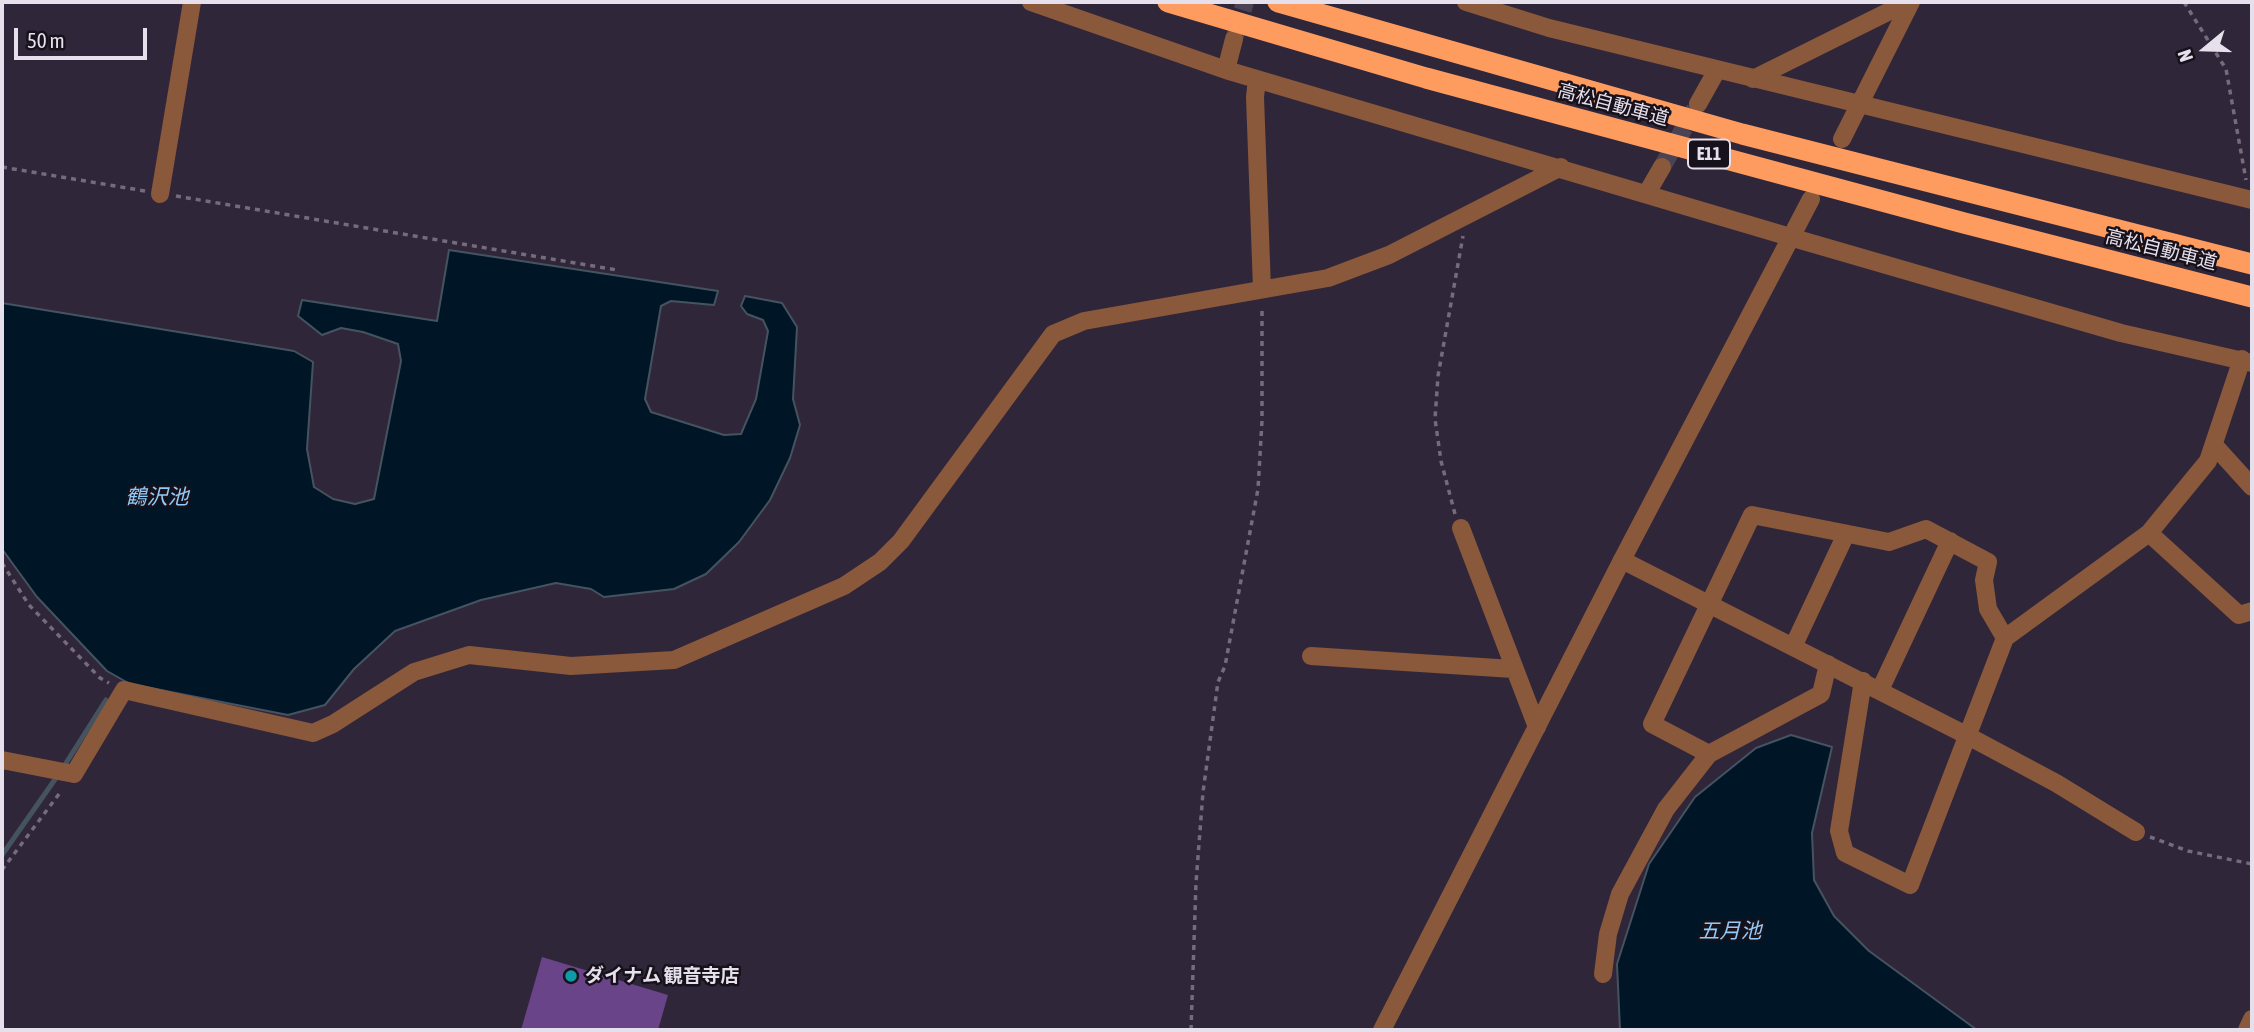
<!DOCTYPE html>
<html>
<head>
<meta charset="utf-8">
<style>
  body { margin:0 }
  #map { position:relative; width:2254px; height:1032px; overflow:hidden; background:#302639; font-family:"Asap Condensed",sans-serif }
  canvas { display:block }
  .frame { position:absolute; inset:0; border:4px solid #e6e0ec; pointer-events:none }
  .north { position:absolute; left:2170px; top:14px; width:70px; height:70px; -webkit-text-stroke:5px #16111a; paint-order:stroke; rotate:251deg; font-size:19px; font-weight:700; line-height:28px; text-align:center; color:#e6e0ec }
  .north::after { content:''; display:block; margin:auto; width:24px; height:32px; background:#e6e0ec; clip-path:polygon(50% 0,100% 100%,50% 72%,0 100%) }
  .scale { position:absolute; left:14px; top:28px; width:133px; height:32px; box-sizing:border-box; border:4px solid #e6e0ec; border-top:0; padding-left:9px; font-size:21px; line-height:24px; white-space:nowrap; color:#e6e0ec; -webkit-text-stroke:5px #16111a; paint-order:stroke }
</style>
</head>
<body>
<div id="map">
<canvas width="2254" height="1032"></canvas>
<div class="frame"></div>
<div class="north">N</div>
<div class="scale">50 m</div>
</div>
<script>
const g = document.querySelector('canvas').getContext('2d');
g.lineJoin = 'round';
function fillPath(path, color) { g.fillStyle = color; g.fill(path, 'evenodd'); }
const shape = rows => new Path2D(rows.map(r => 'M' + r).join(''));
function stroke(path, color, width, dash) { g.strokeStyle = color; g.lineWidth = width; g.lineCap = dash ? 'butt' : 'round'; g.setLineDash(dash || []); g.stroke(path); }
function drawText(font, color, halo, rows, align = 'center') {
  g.font = font + ' "Asap Condensed","Noto Sans JP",sans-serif'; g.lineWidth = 5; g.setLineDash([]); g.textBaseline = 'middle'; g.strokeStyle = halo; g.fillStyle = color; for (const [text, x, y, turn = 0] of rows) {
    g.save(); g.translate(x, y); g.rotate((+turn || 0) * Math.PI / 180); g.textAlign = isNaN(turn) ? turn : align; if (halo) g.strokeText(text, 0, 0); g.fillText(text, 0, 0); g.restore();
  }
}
const water = shape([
  [449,250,718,291,714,305,671,301,661,306,645,399,651,412,724,435,741,434,756,399,768,331,763,320,747,314,741,306,745,296,782,303,797,327,793,399,800,425,790,458,770,500,739,542,706,574,674,589,604,597,591,589,556,583,481,600,395,631,354,669,325,705,288,715,130,684,107,671,37,597,2,549,2,303,294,351,313,362,307,449,314,487,333,499,355,504,374,499,401,361,398,344,363,332,341,328,322,335,298,316,302,300,437,321,449,250],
  [1791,735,1832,747,1812,833,1814,880,1834,916,1869,951,1977,1030,1620,1030,1617,964,1649,864,1695,797,1756,748,1791,735]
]);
fillPath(water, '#001626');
stroke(water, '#455361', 2);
stroke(shape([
  [66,763,106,700],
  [2,855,56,778]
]), '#455361', 5);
fillPath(shape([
  [542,957,668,995,658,1030,521,1030]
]), '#694488');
stroke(shape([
  [1235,36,1245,2],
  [1662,167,1695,109]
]), '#4b4254', 18, [18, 9]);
stroke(shape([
  [2184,2,2226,69,2246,180],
  [2,167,145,191],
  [176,196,617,270],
  [1455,514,1441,461,1435,419,1438,376,1463,236],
  [2,563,29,605,100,678,109,683],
  [2150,837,2188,851,2252,864],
  [2,870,62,790],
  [1191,1030,1196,883,1203,792,1218,682,1225,666,1258,489,1262,421,1262,307]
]), '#746c7c', 3.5, [5, 5]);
stroke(shape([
  [1031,2,1226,70,1790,237,2121,333,2252,363],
  [1466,2,1549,28,2252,200],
  [1226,70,1234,39],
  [1257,79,1255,97,1262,289],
  [1753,79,1908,2],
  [1698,104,1717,70],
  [1647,193,1662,167],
  [160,194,192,2],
  [2214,445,2252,487],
  [1461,528,1537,727],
  [2149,533,2239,615,2252,611],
  [1622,560,1968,736,2056,783,2136,832],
  [1793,647,1846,534],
  [1311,656,1513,669],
  [1863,681,1839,831,1845,853,1910,885,2005,638,2149,533,2208,461,2242,359],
  [1880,690,1950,541],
  [1709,754,1652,724,1752,515,1889,542,1926,529,1988,562,1984,580,1988,609,2005,638],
  [2,760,74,774,124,690,313,733,333,724,414,672,469,655,571,666,674,660,844,586,880,562,901,541,1053,334,1084,321,1328,278,1389,255,1561,167],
  [1603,974,1608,934,1620,894,1666,809,1709,754,1821,694,1828,664],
  [2247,1030,2252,1019]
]), '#8a583b', 18);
stroke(shape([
  [1842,139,1911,2],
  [1382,1030,1622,560,1811,199]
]), '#8a583b', 18);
stroke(shape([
  [1168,2,1426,78,1964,223,2252,297],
  [1278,2,1742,134,2252,264]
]), '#fe9c60', 21);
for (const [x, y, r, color] of [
  [571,976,7,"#0f9aa8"]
]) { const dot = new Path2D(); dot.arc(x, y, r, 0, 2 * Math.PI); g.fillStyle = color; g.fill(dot); stroke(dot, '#16111a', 2.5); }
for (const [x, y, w] of [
  [1709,154,42]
]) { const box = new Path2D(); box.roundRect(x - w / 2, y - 14.5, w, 29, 5); g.fillStyle = '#16111a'; g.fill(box); stroke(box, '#e6e0ec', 2); }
drawText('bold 18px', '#e6e0ec', null, [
  ["E11",1709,154]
]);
drawText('19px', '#e6e0ec', '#16111a', [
  ["高松自動車道",1613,105,15],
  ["高松自動車道",2161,250,14]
]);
drawText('bold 19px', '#e6e0ec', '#16111a', [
  ["ダイナム 観音寺店",585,976]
], 'left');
drawText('italic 21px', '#91caf7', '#16111a', [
  ["鶴沢池",157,497],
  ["五月池",1730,931]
]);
</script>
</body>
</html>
